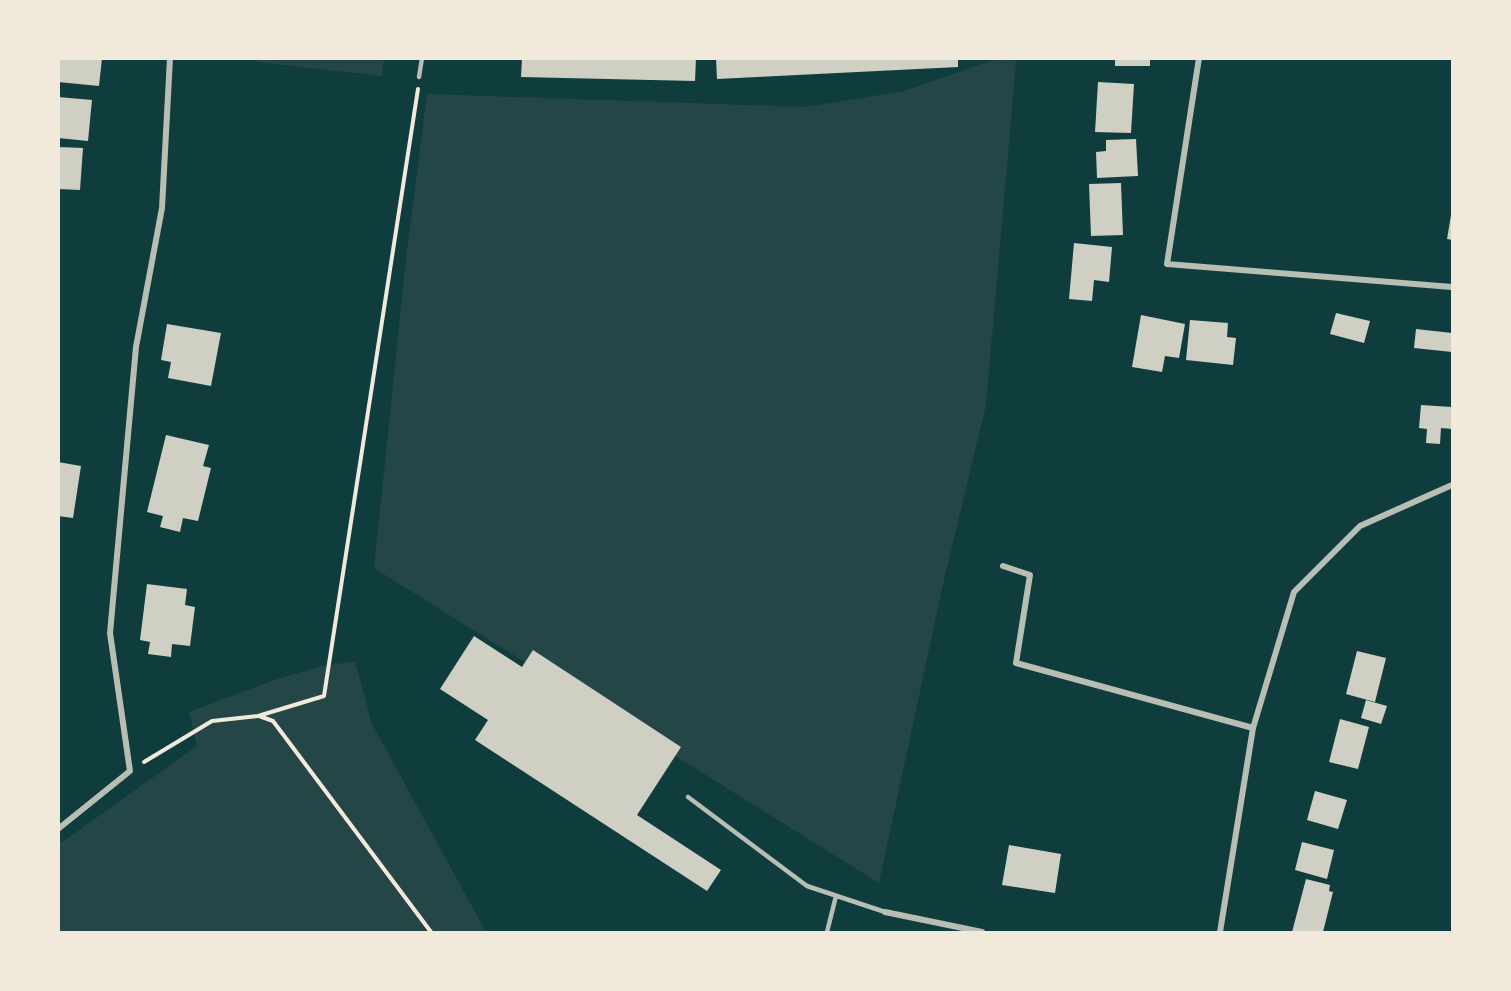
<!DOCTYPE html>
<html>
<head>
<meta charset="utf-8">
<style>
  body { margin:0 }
  #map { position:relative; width:1511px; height:991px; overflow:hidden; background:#0f3d3e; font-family:Quicksand,sans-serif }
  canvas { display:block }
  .frame { position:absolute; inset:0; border:60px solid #f1e9da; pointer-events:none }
</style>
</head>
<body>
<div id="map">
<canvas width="1511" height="991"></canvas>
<div class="frame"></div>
</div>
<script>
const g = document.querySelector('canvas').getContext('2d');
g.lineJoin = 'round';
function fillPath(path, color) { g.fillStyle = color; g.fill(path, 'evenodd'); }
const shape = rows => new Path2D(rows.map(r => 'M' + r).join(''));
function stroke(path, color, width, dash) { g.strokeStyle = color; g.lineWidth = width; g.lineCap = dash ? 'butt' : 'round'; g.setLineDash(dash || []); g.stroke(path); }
fillPath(shape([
  [257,58,384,58,384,59,382,76,257,62],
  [996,59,1016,59,1016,63,986,405,943,584,879,883,374,568,406,259,427,94,805,107,904,91],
  [355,661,372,724,486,932,59,932,58,845,197,746,189,712,274,680,318,667]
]), '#244646');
fillPath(shape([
  [58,58,102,58,99,86,58,82],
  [522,58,696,58,695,81,521,77],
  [716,58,958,58,958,67,717,79],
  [1115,58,1150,58,1150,66,1115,66],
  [1098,82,1134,84,1131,133,1095,132],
  [58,97,92,100,88,141,58,138],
  [1136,139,1138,176,1097,178,1096,152,1106,151,1106,140],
  [58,147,83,148,80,190,58,189],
  [1121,183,1123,235,1091,236,1089,184],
  [1451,215,1452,215,1452,240,1447,239],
  [1074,243,1112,247,1109,282,1094,280,1092,301,1069,299],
  [1336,313,1370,321,1364,343,1330,334],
  [1141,315,1185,324,1179,358,1165,356,1162,372,1132,367],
  [1190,320,1228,323,1227,337,1236,338,1233,365,1186,360],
  [167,324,221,333,211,386,168,378,171,362,161,360],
  [1416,329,1452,333,1452,352,1414,348],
  [1421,405,1452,407,1452,429,1441,428,1440,444,1426,443,1427,429,1419,428],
  [166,435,209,445,203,466,211,468,198,521,183,518,180,532,160,527,163,516,147,512],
  [58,462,81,466,73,518,58,516],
  [147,584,187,589,185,605,195,607,190,646,172,644,171,657,148,654,150,642,140,640],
  [474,636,522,667,533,650,681,747,637,815,721,870,707,891,475,740,488,720,440,689],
  [1357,651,1386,658,1375,702,1346,694],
  [1366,700,1387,706,1381,724,1361,718],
  [1340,719,1369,727,1358,769,1329,762],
  [1315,791,1347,800,1338,829,1307,820],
  [1302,842,1334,850,1327,879,1295,870],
  [1009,845,1061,854,1055,893,1002,885],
  [1306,879,1330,885,1329,891,1333,892,1323,932,1292,932]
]), '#cfcfc3');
stroke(shape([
  [259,716,273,721,431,932],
  [144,762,212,721,258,716,324,696,418,89]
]), '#f1e9da', 4);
stroke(shape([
  [419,77,422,58],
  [688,797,807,886,885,912],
  [827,932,836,896]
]), '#b8beb3', 4.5);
stroke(shape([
  [1199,58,1167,264,1452,287],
  [1003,566,1030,575,1016,663,1253,728],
  [58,829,130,771,110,633,136,347,162,208,170,58],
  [885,912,982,932],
  [1220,932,1253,728,1294,592,1360,526,1452,485]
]), '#b8beb3', 6);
</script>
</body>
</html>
